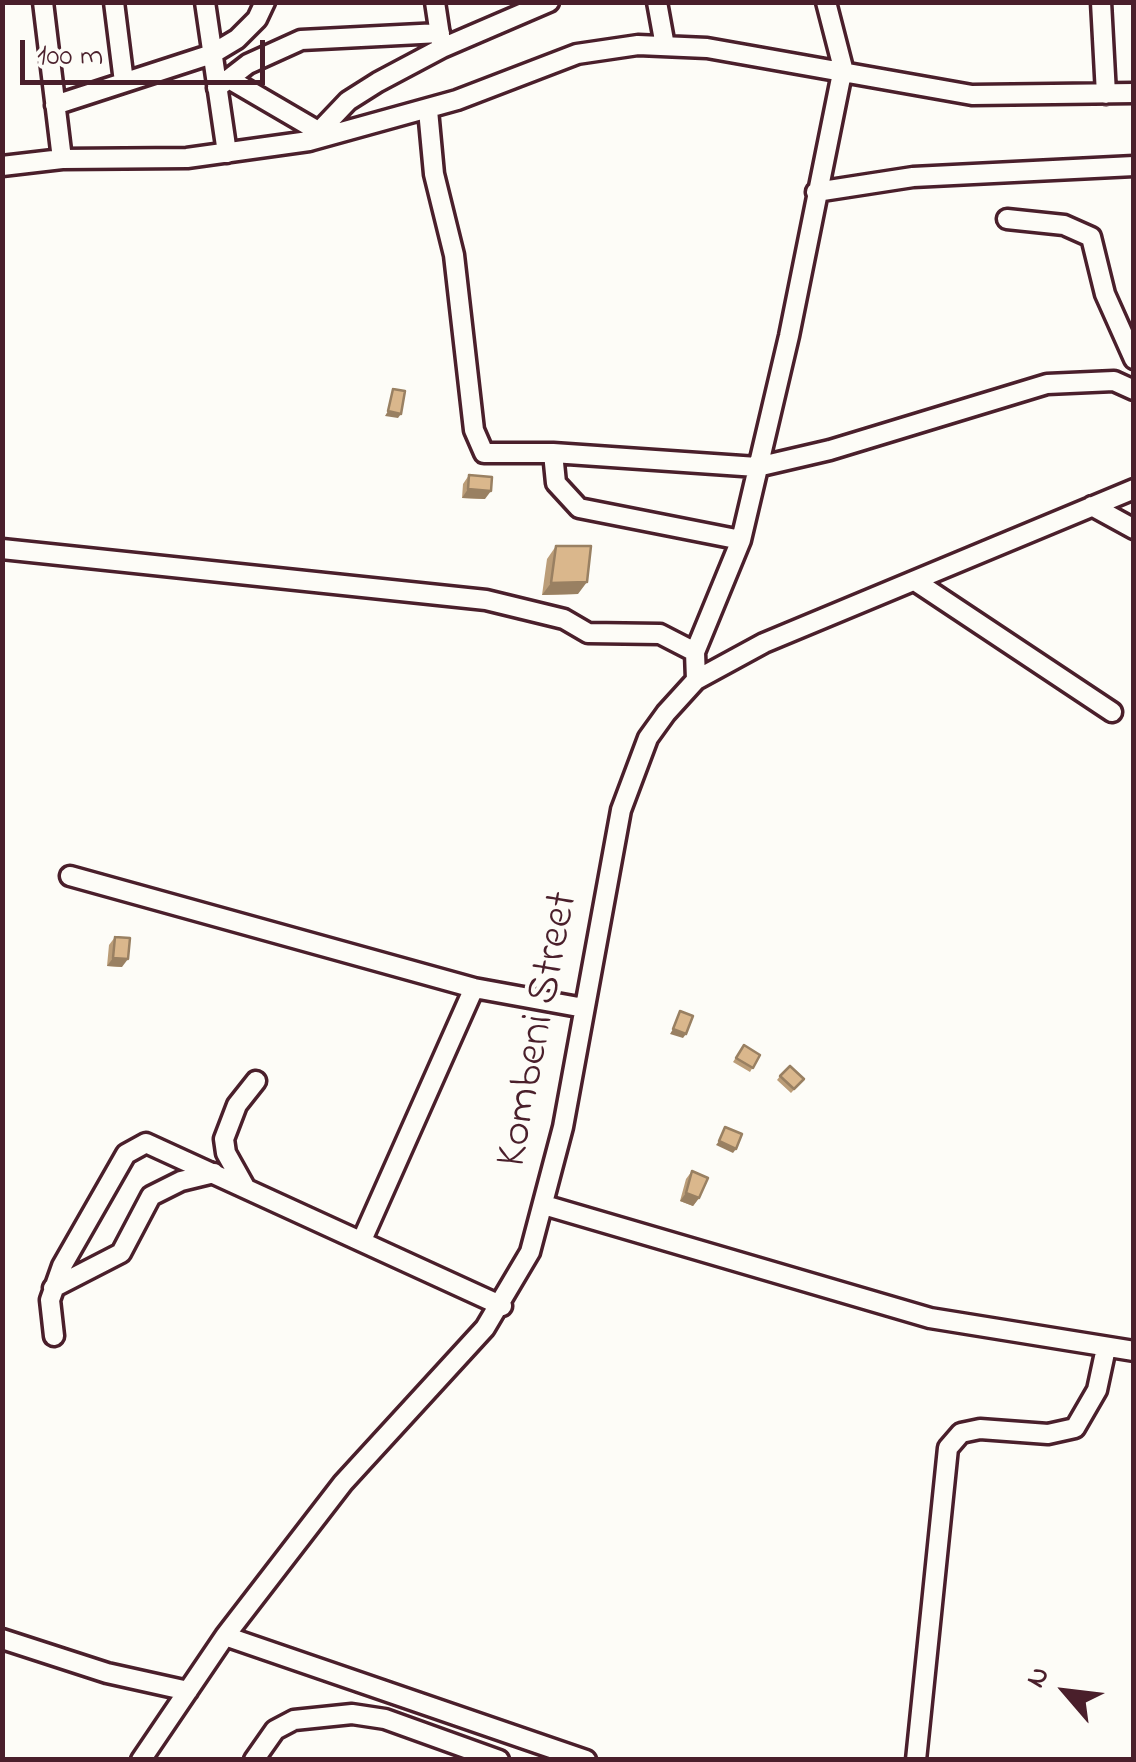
<!DOCTYPE html>
<html>
<head>
<meta charset="utf-8">
<style>
  body { margin:0 }
  #map { position:relative; width:1136px; height:1762px; overflow:hidden; background:#fdfcf7; font-family:"Indie Flower",sans-serif }
  canvas { display:block }
  .frame { position:absolute; inset:0; border:5px solid #4a1f2b; pointer-events:none }
  .north { position:absolute; left:1016px; top:1642px; width:100px; height:100px; -webkit-text-stroke:8px #fdfcf7; paint-order:stroke; rotate:298deg; font-size:28px; font-weight:700; line-height:40px; text-align:center; color:#4a1f2b }
  .north::after { content:''; display:block; margin:auto; width:35px; height:45px; background:#4a1f2b; clip-path:polygon(50% 0,100% 100%,50% 72%,0 100%) }
  .scale { position:absolute; left:20px; top:40px; width:245px; height:45px; box-sizing:border-box; border:5px solid #4a1f2b; border-top:0; padding-left:12px; font-size:30px; line-height:35px; white-space:nowrap; color:#4a1f2b; -webkit-text-stroke:8px #fdfcf7; paint-order:stroke }
</style>
</head>
<body>
<div id="map">
<canvas width="1136" height="1762"></canvas>
<div class="frame"></div>
<div class="north">N</div>
<div class="scale">100 m</div>
</div>
<script>
const g = document.querySelector('canvas').getContext('2d');
g.lineJoin = 'round';
const shape = rows => new Path2D(rows.map(r => 'M' + r).join(''));
function stroke(path, color, width, dash) { g.strokeStyle = color; g.lineWidth = width; g.lineCap = dash ? 'butt' : 'round'; g.setLineDash(dash || []); g.stroke(path); }
function fillPath(path, color) { g.fillStyle = color; g.fill(path, 'evenodd'); }
function drawText(font, color, halo, rows, align = 'center') {
  g.font = font + ' "Indie Flower",sans-serif'; g.lineWidth = 8; g.setLineDash([]); g.textBaseline = 'middle'; g.strokeStyle = halo; g.fillStyle = color; for (const [text, x, y, turn = 0] of rows) {
    g.save(); g.translate(x, y); g.rotate((+turn || 0) * Math.PI / 180); g.textAlign = isNaN(turn) ? turn : align; if (halo) g.strokeText(text, 0, 0); g.fillText(text, 0, 0); g.restore();
  }
}
const street = shape([
  [43,2,62,159],
  [114,2,124,82],
  [205,2,227,153],
  [435,2,441,42],
  [657,2,665,46],
  [1101,2,1106,94],
  [229,79,318,131],
  [217,88,248,64,301,40,440,33],
  [55,105,212,54,237,39,257,19,265,2],
  [428,110,434,174,454,255,474,430,484,453,553,453,757,467,830,450,1047,384,1114,381,1134,390],
  [310,141,348,101,378,82,442,48,549,2],
  [2,166,62,159,187,158,309,141,457,100,577,54,638,45,707,48,972,95,1134,93],
  [816,192,913,177,1134,166],
  [1007,219,1064,225,1091,237,1105,294,1134,359],
  [553,453,556,483,579,508,741,540],
  [1092,506,1134,529],
  [2,549,486,600,564,619,588,633,660,634,695,652],
  [915,581,1112,712],
  [696,680,695,652,741,540,789,336,843,68,826,2],
  [70,876,474,988,584,1008],
  [245,1187,226,1153,224,1139,237,1105,256,1081],
  [544,1205,930,1318,1134,1351],
  [362,1240,474,988],
  [53,1288,121,1253,151,1196,181,1181,214,1173],
  [54,1336,50,1300,62,1266,126,1154,146,1143,502,1306],
  [225,1636,586,1760],
  [2,1639,107,1673,188,1691],
  [141,1760,225,1636,343,1483,485,1328,530,1252,563,1127,621,810,648,738,666,713,696,680,764,643,1134,489],
  [254,1760,275,1730,294,1720,352,1714,385,1719,499,1760],
  [916,1760,948,1448,961,1433,980,1429,1048,1434,1075,1428,1097,1390,1106,1348]
]);
stroke(street, '#4a1f2b', 25);
stroke(street, '#fdfcf7', 18);
fillPath(shape([
  [469,475,485,499,462,498,463,484],
  [556,546,578,594,542,595,547,559],
  [115,937,122,967,107,966,109,945],
  [744,1045,760,1055,750,1072,733,1062],
  [780,1076,804,1079,791,1093,777,1080],
  [692,1171,699,1198,693,1206,680,1201,686,1179]
]), '#bb9d78');
fillPath(shape([
  [388,411,401,414,398,418,385,416],
  [468,489,491,491,485,499,462,498],
  [587,582,578,594,542,595,551,583],
  [113,958,128,959,122,967,107,966],
  [673,1029,686,1034,683,1038,670,1034],
  [719,1141,736,1149,733,1153,716,1145],
  [686,1193,699,1198,693,1206,680,1201]
]), '#998062');
const building = shape([
  [393,389,405,391,401,414,388,411,393,389],
  [469,475,492,477,491,491,468,489,469,475],
  [556,546,591,546,587,582,551,583,556,546],
  [115,937,130,938,128,959,113,958,115,937],
  [680,1011,693,1016,686,1034,673,1029,680,1011],
  [744,1045,760,1055,753,1068,736,1058,744,1045],
  [790,1066,804,1079,794,1089,780,1076,790,1066],
  [725,1127,742,1134,736,1149,719,1141,725,1127],
  [692,1171,708,1178,699,1198,686,1193,692,1171]
]);
fillPath(building, '#dab78c');
stroke(building, '#998062', 2.5);
drawText('45px', '#4a1f2b', '#fdfcf7', [
  ["Kombeni Street",541,1030,-79]
]);
</script>
</body>
</html>
